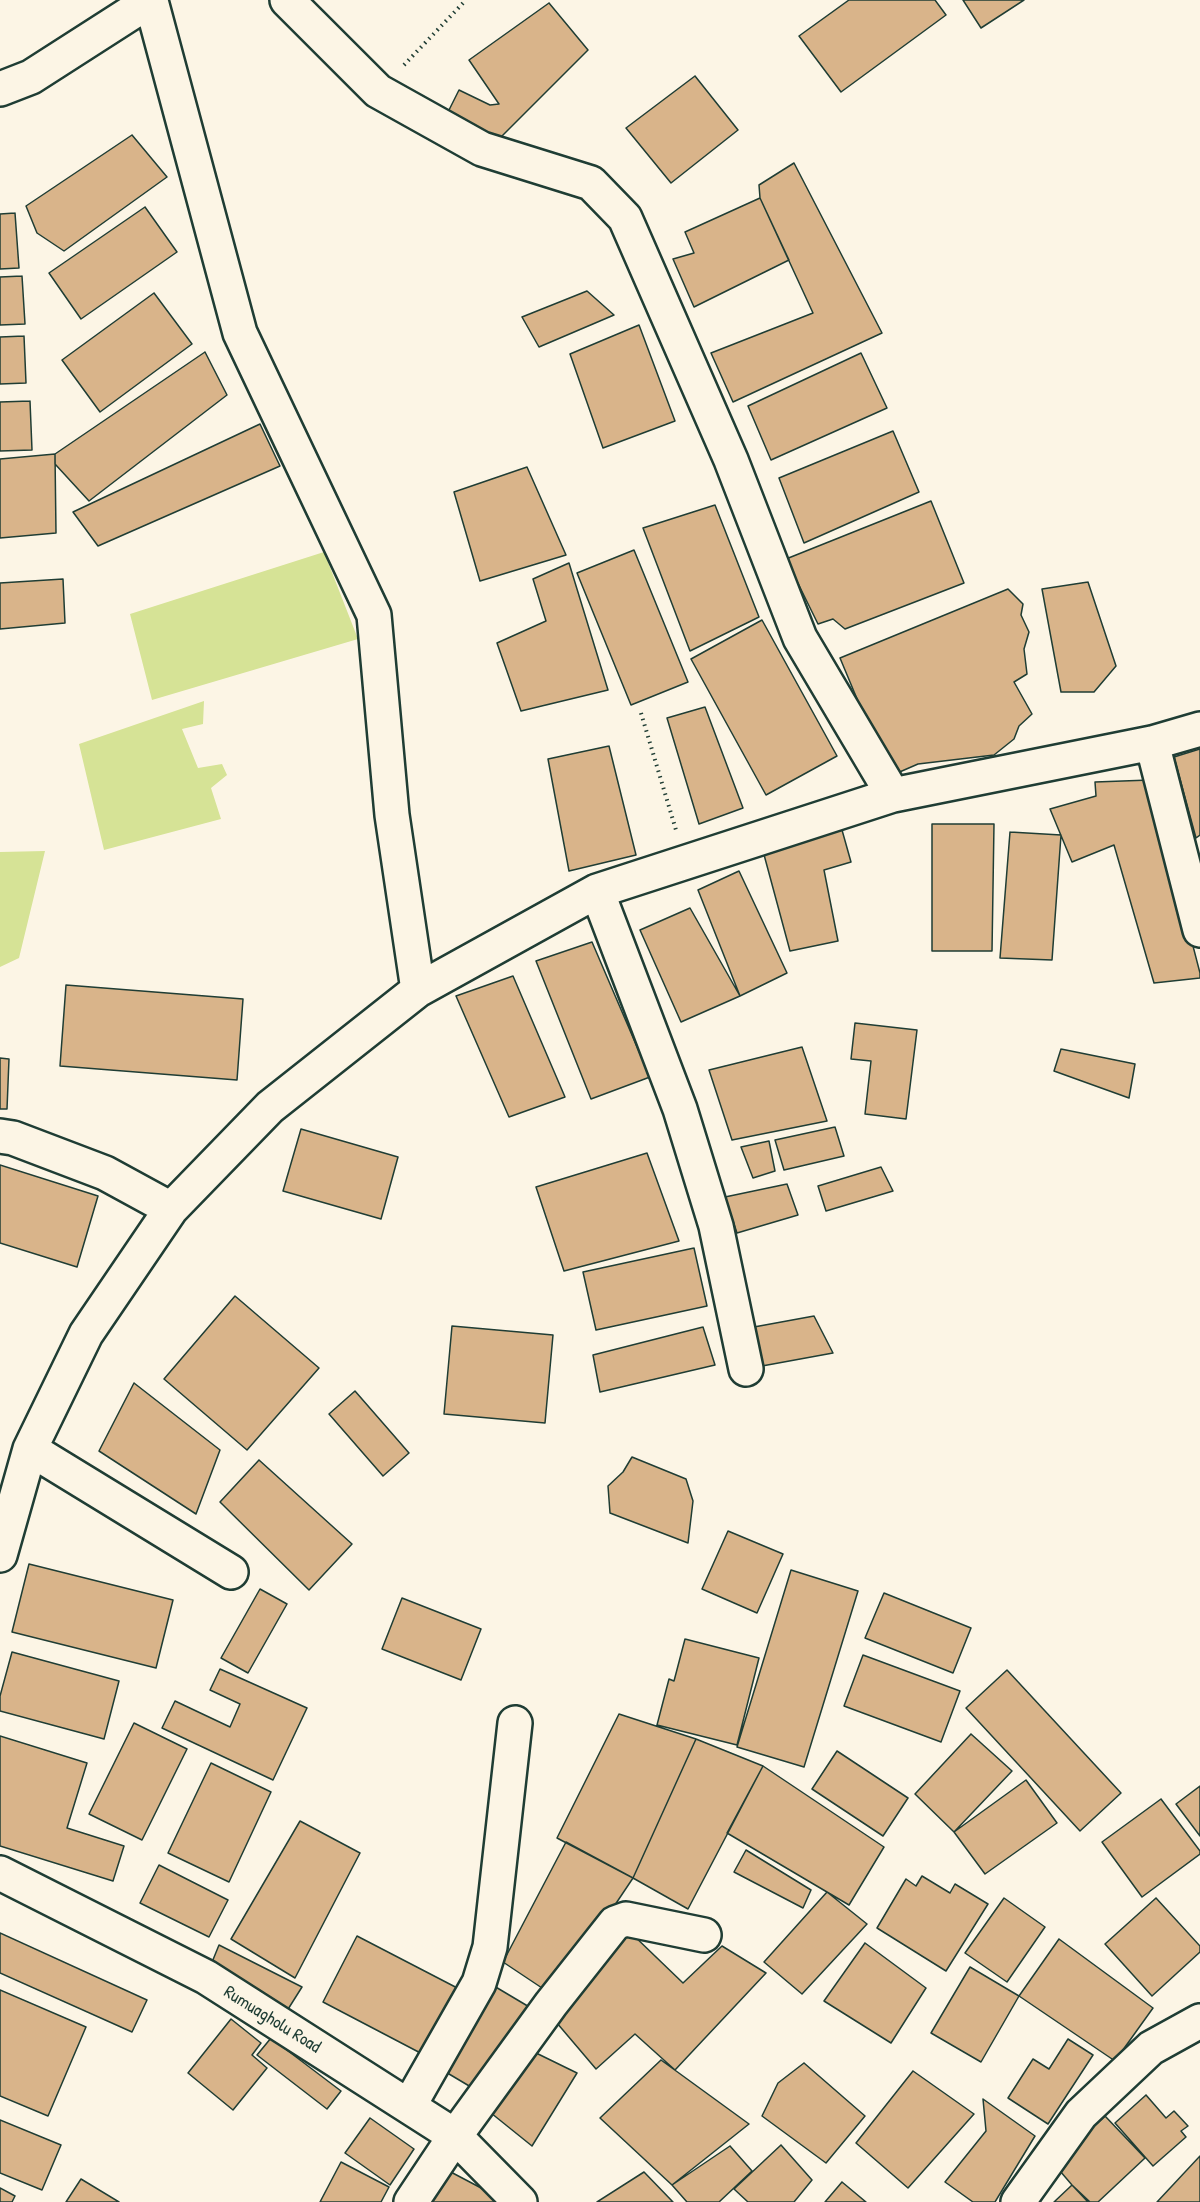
<!DOCTYPE html>
<html>
<head>
<meta charset="utf-8">
<style>
  body { margin:0 }
  canvas { display:block; background:#fcf5e5 }
</style>
</head>
<body>
<canvas width="1200" height="2202"></canvas>
<script>
const g = document.querySelector('canvas').getContext('2d');
g.lineJoin = 'round';
function fillPath(path, color) { g.fillStyle = color; g.fill(path, 'evenodd'); }
const shape = rows => new Path2D(rows.map(r => 'M' + r).join(''));
function stroke(path, color, width, dash) { g.strokeStyle = color; g.lineWidth = width; g.lineCap = dash ? 'butt' : 'round'; g.setLineDash(dash || []); g.stroke(path); }
function drawText(font, color, halo, rows, align = 'center') {
  g.font = font + ' "Patrick Hand",sans-serif'; g.lineWidth = 4.5; g.setLineDash([]); g.textBaseline = 'middle'; g.strokeStyle = halo; g.fillStyle = color; for (const [text, x, y, turn = 0] of rows) {
    g.save(); g.translate(x, y); g.rotate((+turn || 0) * Math.PI / 180); g.textAlign = isNaN(turn) ? turn : align; if (halo) g.strokeText(text, 0, 0); g.fillText(text, 0, 0); g.restore();
  }
}
fillPath(shape([
  [324,552,358,639,152,700,130,614],
  [204,701,203,724,182,729,198,768,222,764,227,775,211,788,221,819,104,850,79,744],
  [45,851,19,958,0,967,0,852]
]), '#d6e396');
const building = shape([
  [849,0,935,0,946,15,841,92,799,36,849,0],
  [963,0,1024,0,981,28,963,0],
  [549,3,588,50,496,142,448,112,459,90,490,105,499,104,469,60,549,3],
  [695,76,738,130,671,183,626,128,695,76],
  [132,135,167,177,64,251,37,233,26,206,132,135],
  [794,163,882,333,733,402,711,353,813,313,760,198,759,185,794,163],
  [760,198,789,260,694,307,673,259,694,253,685,232,760,198],
  [145,207,177,252,81,319,49,273,145,207],
  [15,213,19,268,0,269,0,214,15,213],
  [22,276,25,324,0,325,0,277,22,276],
  [587,291,614,315,539,347,522,317,587,291],
  [154,293,192,344,100,412,62,360,154,293],
  [639,325,675,421,603,448,570,354,639,325],
  [24,336,26,383,0,384,0,337,24,336],
  [205,352,227,395,89,501,55,464,55,454,205,352],
  [861,353,887,408,771,460,748,406,861,353],
  [30,401,32,450,0,451,0,402,30,401],
  [260,424,280,466,98,546,73,512,260,424],
  [893,431,919,492,804,543,779,478,893,431],
  [55,454,56,533,0,538,0,459,55,454],
  [527,467,566,555,480,581,454,492,527,467],
  [931,501,964,583,845,629,833,619,818,624,786,559,931,501],
  [715,505,759,617,690,651,643,528,715,505],
  [634,550,688,682,631,705,577,573,634,550],
  [569,563,608,690,521,711,497,643,546,621,533,579,569,563],
  [63,579,65,623,0,629,0,583,63,579],
  [1088,582,1116,666,1094,692,1061,692,1042,589,1088,582],
  [1008,589,1023,604,1021,615,1029,632,1024,649,1027,674,1014,682,1032,714,1019,726,1014,739,994,755,918,764,895,774,860,706,840,658,1008,589],
  [762,620,837,756,766,795,691,659,762,620],
  [705,707,743,808,699,824,667,718,705,707],
  [609,746,636,855,569,871,548,759,609,746],
  [1200,749,1200,835,1196,838,1174,757,1200,749],
  [1150,780,1200,973,1200,978,1154,983,1114,845,1072,862,1050,809,1096,796,1095,782,1150,780],
  [932,824,994,824,992,951,932,951,932,824],
  [842,830,851,862,824,870,838,941,790,951,763,851,842,830],
  [1010,832,1061,835,1052,960,1000,958,1010,832],
  [739,871,787,973,740,996,698,890,739,871],
  [690,908,740,996,681,1022,640,930,690,908],
  [592,942,650,1077,591,1099,536,961,592,942],
  [513,976,565,1097,509,1117,456,996,513,976],
  [66,985,243,999,237,1080,60,1066,66,985],
  [855,1023,917,1030,906,1119,865,1114,871,1061,851,1059,855,1023],
  [802,1047,827,1121,732,1140,709,1070,802,1047],
  [1061,1049,1135,1064,1129,1098,1054,1071,1061,1049],
  [0,1058,9,1059,7,1109,0,1109,0,1058],
  [835,1127,844,1156,784,1170,775,1140,835,1127],
  [301,1129,398,1157,381,1219,283,1191,301,1129],
  [769,1141,775,1171,753,1178,741,1147,769,1141],
  [647,1153,679,1241,564,1271,536,1187,647,1153],
  [0,1165,98,1196,77,1267,0,1243,0,1165],
  [881,1167,893,1191,826,1211,818,1186,881,1167],
  [787,1184,798,1215,737,1233,725,1197,787,1184],
  [694,1248,707,1306,596,1330,583,1272,694,1248],
  [235,1296,319,1368,247,1450,164,1379,235,1296],
  [814,1316,833,1353,762,1366,754,1327,814,1316],
  [452,1326,553,1335,545,1423,444,1414,452,1326],
  [703,1327,715,1365,600,1392,593,1355,703,1327],
  [134,1383,220,1450,196,1514,99,1451,134,1383],
  [355,1391,409,1453,383,1476,329,1414,355,1391],
  [632,1457,686,1479,693,1501,688,1543,610,1513,608,1486,623,1472,632,1457],
  [259,1460,352,1544,309,1590,220,1502,259,1460],
  [728,1531,783,1554,757,1613,702,1589,728,1531],
  [29,1564,173,1600,156,1668,12,1632,29,1564],
  [791,1570,858,1591,804,1767,737,1747,791,1570],
  [260,1589,287,1604,248,1673,221,1658,260,1589],
  [884,1593,971,1628,953,1673,865,1638,884,1593],
  [402,1598,481,1629,461,1680,382,1649,402,1598],
  [685,1639,759,1658,737,1745,657,1725,669,1679,674,1681,685,1639],
  [12,1652,119,1681,104,1739,0,1711,0,1696,12,1652],
  [863,1655,960,1691,941,1742,844,1706,863,1655],
  [220,1669,307,1708,273,1780,162,1728,175,1701,230,1727,240,1704,210,1690,220,1669],
  [1007,1670,1121,1793,1080,1831,966,1708,1007,1670],
  [619,1714,696,1739,633,1878,557,1838,619,1714],
  [134,1723,187,1749,142,1840,89,1814,134,1723],
  [971,1734,1012,1771,954,1832,915,1794,971,1734],
  [0,1736,87,1763,67,1828,124,1846,113,1881,0,1846,0,1736],
  [696,1739,763,1766,688,1909,633,1878,696,1739],
  [837,1751,908,1798,883,1836,812,1789,837,1751],
  [211,1763,271,1792,229,1882,168,1853,211,1763],
  [763,1766,884,1847,849,1905,727,1833,763,1766],
  [1026,1780,1057,1823,985,1874,954,1832,1026,1780],
  [1200,1786,1200,1836,1176,1804,1200,1786],
  [1161,1799,1200,1851,1200,1854,1142,1897,1102,1842,1161,1799],
  [300,1821,360,1853,295,1978,231,1939,300,1821],
  [566,1842,633,1878,554,1996,503,1962,566,1842],
  [746,1850,811,1890,803,1908,734,1872,746,1850],
  [159,1865,228,1900,209,1937,140,1903,159,1865],
  [922,1876,950,1893,955,1884,988,1904,946,1971,877,1928,906,1879,916,1886,922,1876],
  [827,1892,867,1924,802,1994,764,1962,827,1892],
  [1004,1898,1045,1927,1007,1982,965,1953,1004,1898],
  [1156,1898,1200,1946,1200,1952,1152,1996,1105,1944,1156,1898],
  [629,1931,683,1983,722,1946,766,1973,675,2070,635,2034,596,2069,551,2016,629,1931],
  [0,1933,147,2000,132,2032,0,1973,0,1933],
  [357,1936,465,1992,430,2058,323,2002,357,1936],
  [1059,1939,1153,2008,1115,2061,1019,1996,1059,1939],
  [865,1943,926,1988,891,2043,824,2001,865,1943],
  [219,1945,302,1987,285,2014,206,1977,219,1945],
  [970,1967,1019,1996,981,2062,931,2033,970,1967],
  [494,1986,531,2008,481,2093,444,2071,494,1986],
  [0,1990,86,2027,48,2116,0,2096,0,1990],
  [231,2019,261,2043,252,2055,267,2068,233,2110,188,2073,231,2019],
  [271,2038,341,2091,327,2109,257,2055,271,2038],
  [1068,2039,1093,2055,1048,2124,1008,2098,1033,2059,1049,2069,1068,2039],
  [532,2051,577,2073,532,2146,491,2113,532,2051],
  [661,2060,749,2124,672,2185,600,2118,661,2060],
  [804,2063,865,2116,826,2163,762,2116,778,2083,804,2063],
  [913,2071,974,2114,908,2188,856,2143,913,2071],
  [1146,2095,1166,2118,1174,2111,1188,2126,1181,2131,1186,2137,1153,2166,1115,2123,1146,2095],
  [983,2099,1035,2136,995,2202,973,2202,945,2182,986,2131,983,2099],
  [1105,2116,1145,2158,1098,2202,1090,2202,1072,2185,1054,2164,1105,2116],
  [370,2118,414,2149,390,2185,345,2153,370,2118],
  [0,2120,61,2145,42,2190,0,2173,0,2120],
  [781,2145,812,2180,794,2202,748,2202,734,2189,781,2145],
  [730,2146,752,2171,719,2202,687,2202,672,2185,730,2146],
  [1200,2156,1200,2202,1157,2202,1200,2156],
  [341,2162,389,2187,381,2202,320,2202,341,2162],
  [447,2170,502,2199,501,2202,429,2202,447,2170],
  [644,2172,673,2202,597,2202,644,2172],
  [81,2179,119,2202,66,2202,81,2179],
  [842,2182,866,2202,825,2202,842,2182],
  [1072,2185,1088,2202,1054,2202,1072,2185],
  [0,2188,15,2196,12,2202,0,2202,0,2188]
]);
fillPath(building, '#d9b48a');
stroke(building, '#1f3d34', 1.5);
const street = shape([
  [287,0,378,91,482,149,591,183,625,218,731,460,800,638,893,795],
  [151,1,240,333,374,615,392,815,418,990],
  [0,89,31,77,151,0],
  [1152,743,1200,930],
  [597,891,680,1109,716,1226,746,1369],
  [0,1136,13,1138,105,1173,171,1209],
  [30,1449,231,1572],
  [0,1555,30,1449,86,1334,171,1209,270,1107,418,990,597,891,893,795,1152,743,1200,729],
  [0,1873,206,1977,455,2136,520,2202],
  [409,2106,479,1983,490,1947,515,1723],
  [411,2202,455,2136,551,2004,615,1923,626,1919,704,1935],
  [1018,2202,1081,2114,1151,2048,1200,2021]
]);
stroke(street, '#1f3d34', 38);
stroke(shape([
  [404,65,466,0],
  [641,713,676,830]
]), '#1f3d34', 4, [1.5, 4.5]);
stroke(street, '#fcf5e5', 33);
drawText('18px', '#1f3d34', '#fcf5e5', [
  ["Rumuagholu Road",272,2020,32]
]);
</script>
</body>
</html>
